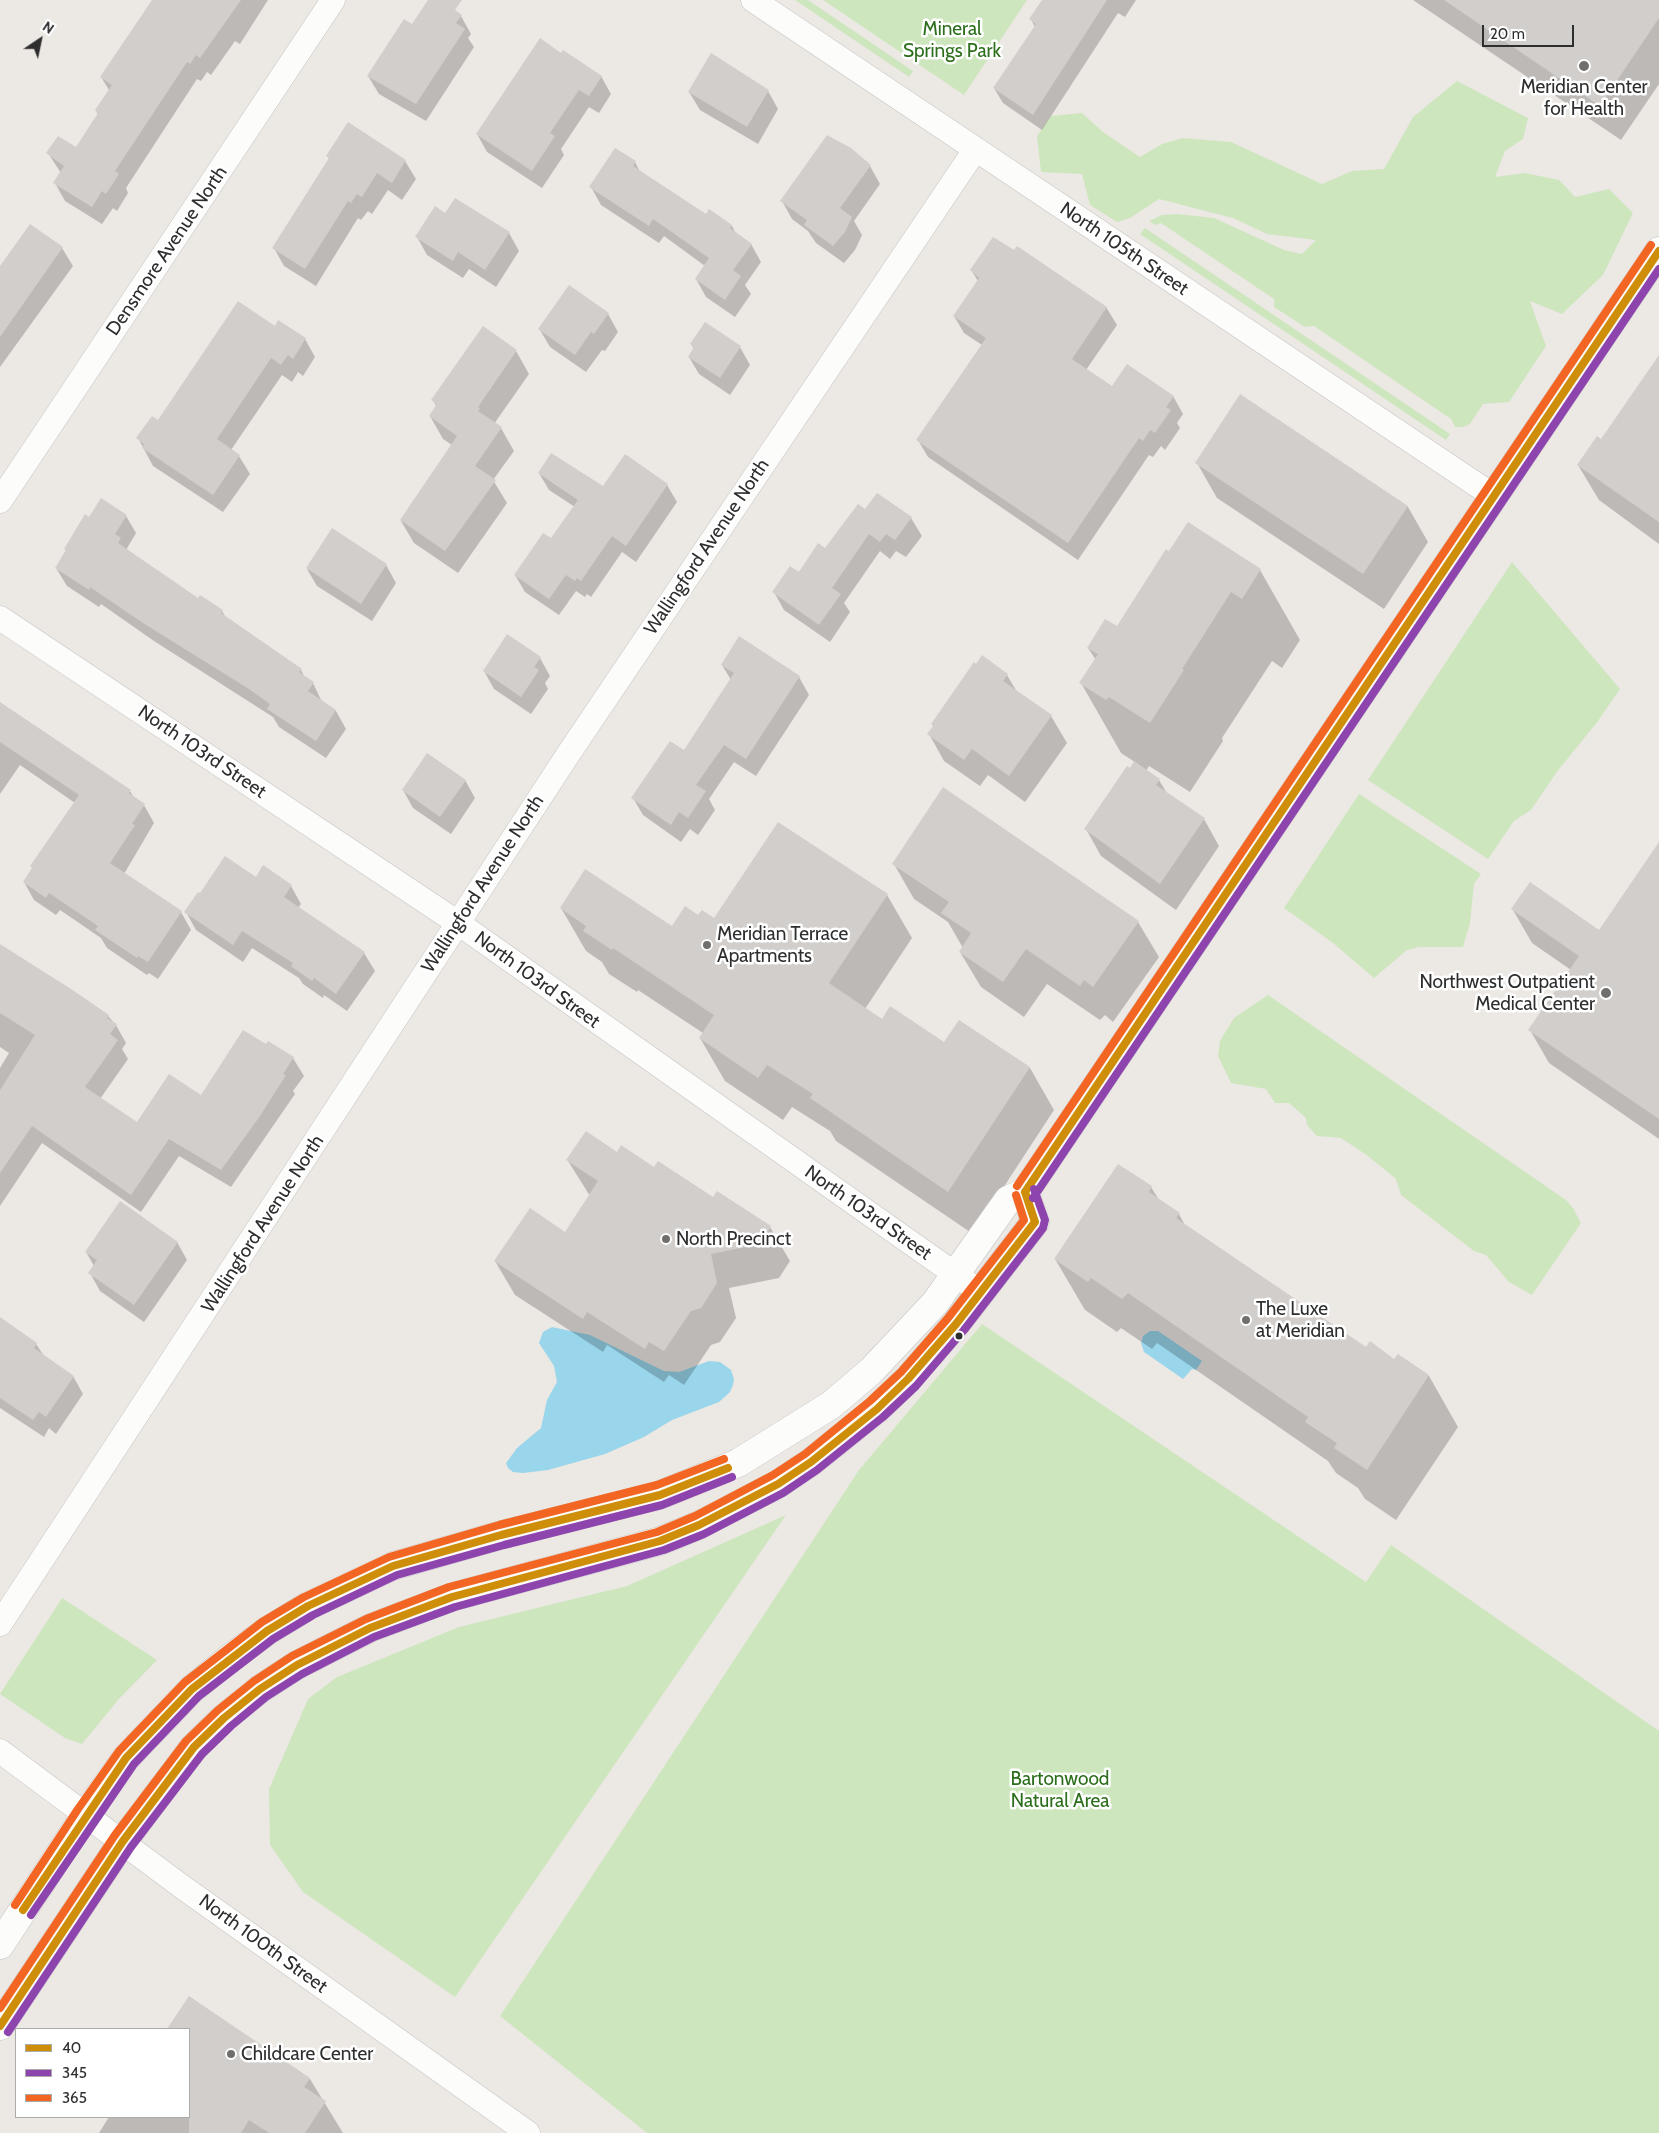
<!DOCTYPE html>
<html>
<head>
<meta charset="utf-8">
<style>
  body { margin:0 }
  #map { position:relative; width:1659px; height:2133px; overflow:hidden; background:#ece8e4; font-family:Cabin,sans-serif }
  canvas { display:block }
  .legend { position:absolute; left:15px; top:2028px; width:175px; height:90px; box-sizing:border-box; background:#fff; border:1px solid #ababab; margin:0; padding:6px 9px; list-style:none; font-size:15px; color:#2e2e2e }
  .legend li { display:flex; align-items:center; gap:10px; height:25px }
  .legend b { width:25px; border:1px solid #ababab }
  .north { position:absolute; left:15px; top:15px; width:50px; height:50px; -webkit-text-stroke:4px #fff; paint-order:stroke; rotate:34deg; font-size:14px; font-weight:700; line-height:20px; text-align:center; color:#2e2e2e }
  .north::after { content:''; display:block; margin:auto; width:18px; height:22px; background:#2e2e2e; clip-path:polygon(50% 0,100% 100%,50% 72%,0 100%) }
  .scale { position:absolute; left:1482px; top:25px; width:92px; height:22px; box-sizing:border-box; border:2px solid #2e2e2e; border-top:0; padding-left:6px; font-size:15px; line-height:18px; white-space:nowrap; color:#2e2e2e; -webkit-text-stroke:4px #fff; paint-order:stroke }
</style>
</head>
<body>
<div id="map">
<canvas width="1659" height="2133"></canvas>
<ul class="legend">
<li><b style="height:6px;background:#cf8e09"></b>40</li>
<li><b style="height:6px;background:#8e44ad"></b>345</li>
<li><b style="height:6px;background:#f26522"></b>365</li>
</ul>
<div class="north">N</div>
<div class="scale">20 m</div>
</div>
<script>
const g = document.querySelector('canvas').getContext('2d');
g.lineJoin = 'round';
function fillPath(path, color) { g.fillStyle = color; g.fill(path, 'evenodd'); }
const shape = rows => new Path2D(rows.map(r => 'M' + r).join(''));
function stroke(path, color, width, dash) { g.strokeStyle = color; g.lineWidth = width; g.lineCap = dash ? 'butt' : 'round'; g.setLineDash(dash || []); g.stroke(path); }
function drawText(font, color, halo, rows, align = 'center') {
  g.font = font + ' Cabin,sans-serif'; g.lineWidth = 5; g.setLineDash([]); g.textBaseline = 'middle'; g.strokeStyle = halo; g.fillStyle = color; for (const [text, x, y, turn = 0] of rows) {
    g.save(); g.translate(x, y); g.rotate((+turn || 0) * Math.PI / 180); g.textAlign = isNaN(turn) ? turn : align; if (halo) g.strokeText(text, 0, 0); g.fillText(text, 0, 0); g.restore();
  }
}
fillPath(shape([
  [795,0,808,0,913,71,909,77],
  [823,0,1027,0,964,95],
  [1457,81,1528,118,1523,139,1505,151,1495,177,1525,173,1559,180,1575,197,1609,189,1633,213,1603,275,1562,314,1530,301,1546,346,1509,402,1483,404,1470,424,1463,427,1455,427,1451,419,1314,326,1305,327,1274,307,1274,299,1161,223,1155,225,1149,221,1162,215,1177,214,1214,218,1284,250,1302,254,1316,240,1267,234,1233,218,1159,199,1130,218,1117,222,1090,205,1082,174,1041,172,1037,136,1051,116,1082,113,1103,132,1140,157,1162,144,1183,138,1231,142,1322,184,1352,171,1384,169,1413,117],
  [1145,228,1450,434,1446,440,1140,234],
  [1512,562,1620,689,1598,721,1556,773,1531,810,1514,821,1488,859,1368,780],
  [1359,794,1481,874,1474,884,1470,923,1463,947,1419,947,1407,950,1374,978,1333,943,1284,908],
  [1268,995,1566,1200,1573,1208,1581,1223,1532,1295,1509,1282,1486,1255,1474,1251,1401,1195,1396,1179,1368,1156,1341,1138,1317,1136,1307,1125,1306,1118,1289,1103,1275,1103,1266,1089,1231,1083,1218,1056,1220,1041,1234,1018],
  [982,1324,1366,1582,1391,1545,1659,1731,1659,2133,647,2133,500,2016,859,1470],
  [786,1515,455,1997,303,1892,270,1845,269,1789,308,1699,337,1677,459,1627,627,1586],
  [62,1598,157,1660,118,1700,82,1744,65,1738,0,1694]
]), '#cee6be');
fillPath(shape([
  [552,1327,590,1335,664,1371,679,1372,709,1361,720,1362,731,1370,734,1379,733,1385,730,1392,719,1402,672,1420,644,1437,605,1454,548,1470,523,1473,513,1472,508,1468,506,1463,517,1448,541,1428,547,1400,557,1382,554,1366,539,1343,543,1332],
  [1150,1331,1158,1331,1202,1361,1196,1370,1192,1369,1183,1379,1144,1352,1141,1343,1143,1336]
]), '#99d6ec');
fillPath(shape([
  [159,0,268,0,240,44,235,41,211,75,207,72,201,81,197,79,126,188,128,193,117,211,113,208,102,224,65,201,55,183,61,173,48,153,77,149,98,115,96,110,109,90,101,77],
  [429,0,437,0,461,16,471,34,468,38,474,47,426,121,379,94,368,76,413,26],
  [1044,0,1136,0,1125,17,1118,13,1042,130,1003,103,994,88,1035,27,1031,19],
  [1413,0,1659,0,1659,84,1621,140],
  [562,55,601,76,611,94,599,113,589,107,561,149,564,155,542,188,487,152,477,134],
  [768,91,778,109,758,144,700,110,689,92],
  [349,124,405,161,416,179,402,200,388,190,372,214,368,211,361,220,358,218,316,286,284,266,274,248,330,160,327,156],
  [635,162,640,172,707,216,710,211,732,226,736,234,751,244,761,262,745,285,751,294,735,317,706,297,696,279,705,266,664,236,659,243,601,205,591,187],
  [870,166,880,184,854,221,862,235,855,250,844,263,816,243,808,231,792,219,782,201],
  [445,215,509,233,519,251,496,287,469,269,463,278,427,255,417,237],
  [30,225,62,248,73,266,0,367,0,268],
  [971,270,1106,307,1117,325,1086,370,1112,388,1173,396,1183,414,1177,423,1180,428,1165,450,1161,446,1153,457,1149,455,1078,560,928,457,918,440,982,345,964,333,954,316,978,281],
  [608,314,618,332,605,351,602,350,586,372,550,347,540,330],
  [275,327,305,339,315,357,303,376,298,372,292,382,282,375,231,450,239,456,250,474,223,512,153,466,138,438],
  [691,344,740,347,750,365,730,395,699,374,689,357,694,349],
  [516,351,529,374,494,424,501,428,514,451,493,480,507,503,458,573,414,543,401,521,452,445,443,439,430,416,437,407,433,400],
  [1659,358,1659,544,1599,500,1578,465,1601,441],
  [1241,396,1408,507,1428,542,1384,609,1217,498,1197,463],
  [539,473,603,488,667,485,677,502,636,562,622,552,591,597,587,594,585,597,576,591,559,615,525,592,515,575,552,540,575,507,549,490],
  [878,494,911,518,922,536,906,557,896,551,890,559,880,551,844,603,850,612,830,642,784,610,774,592,825,550,866,511],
  [126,516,136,533,126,550,199,600,222,611,226,618,301,670,305,678,313,683,322,702,336,711,346,729,326,758,279,727,273,717,154,641,101,604,99,607,67,586,56,568,67,552,65,549,90,519],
  [1170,552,1260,570,1300,640,1282,668,1272,661,1222,738,1223,741,1190,792,1149,766,1146,771,1159,780,1168,795,1204,819,1219,846,1176,910,1101,856,1086,829,1135,762,1121,753,1081,683,1096,660,1088,648,1117,628],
  [386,565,396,583,372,621,317,586,307,569],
  [540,658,550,676,545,683,548,689,531,714,494,689,484,671],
  [722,665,799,677,809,695,756,776,734,762,709,799,715,810,698,835,690,829,681,842,643,815,633,798,684,752,731,680],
  [1007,675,1017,692,1051,716,1067,743,1025,802,988,775,980,786,944,761,929,734,934,727,932,724],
  [0,704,130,791,134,798,144,805,154,823,124,874,181,912,191,930,158,979,149,973,147,975,107,948,101,938,60,910,56,915,34,900,24,882,75,803,20,765,0,794],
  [465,780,475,798,451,834,413,808,403,790],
  [1659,844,1659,1139,1549,1063,1530,1030,1571,970,1532,943,1513,910,1599,931],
  [894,864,1138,922,1159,957,1113,1022,1105,1015,1100,1020,1047,984,1024,1017,981,987,960,952,963,948,948,922,914,899],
  [256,878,291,886,301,904,298,908,364,953,375,971,347,1011,324,995,323,998,303,984,299,978,252,948,243,962,196,930,186,912,201,895],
  [887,895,912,938,865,1009,882,1020,945,1044,1030,1068,1054,1110,973,1234,836,1141,830,1131,792,1107,783,1120,725,1081,700,1038,703,1033,638,990,637,992,609,974,602,962,586,951,561,908,673,927,699,917,715,920],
  [0,946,108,1016,116,1025,126,1043,122,1049,128,1059,100,1099,137,1124,202,1097,269,1043,293,1058,304,1076,293,1091,295,1094,231,1187,179,1156,141,1212,42,1143,0,1206,0,1068,9,1053,0,1047],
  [618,1153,655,1169,770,1227,790,1261,779,1278,729,1288,736,1318,720,1342,711,1345,684,1385,669,1375,664,1382,607,1345,603,1352,515,1295,495,1261,565,1233,590,1196,568,1161],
  [1151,1187,1159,1200,1179,1214,1186,1227,1366,1349,1395,1360,1398,1355,1429,1376,1458,1427,1396,1520,1365,1499,1358,1488,1336,1473,1328,1461,1157,1343,1152,1349,1121,1328,1117,1332,1085,1310,1055,1259],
  [177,1242,187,1260,144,1322,100,1291,90,1273,94,1266,86,1252],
  [0,1332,36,1344,44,1356,73,1376,83,1394,56,1434,49,1428,44,1437,0,1408],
  [189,1998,310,2079,343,2133,99,2133,109,2117,189,2117,189,2029,169,2029]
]), '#0003');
fillPath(shape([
  [152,0,241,0,200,58,196,55,190,64,187,62,115,171,119,174,106,194,102,191,92,207,53,183,64,166,46,153,58,136,76,147,98,113,95,110,112,85,100,77],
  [428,0,462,0,455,10,462,15,456,23,465,29,416,104,367,76,404,19,412,24],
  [1042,0,1107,0,1033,115,993,88,1036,24,1029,19],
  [1444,0,1659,0,1659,18,1600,106],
  [540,38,561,53,563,50,602,76,589,96,579,90,550,133,555,136,532,171,476,134],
  [711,53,769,90,747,127,688,92],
  [348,122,406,160,392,183,377,173,362,197,357,194,351,203,348,201,305,269,272,248,329,158,326,156],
  [827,135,851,148,871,165,840,208,852,217,845,232,833,246,804,225,807,220,780,201],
  [615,148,636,161,633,166,706,214,709,209,732,225,730,228,752,244,733,270,741,276,725,300,695,279,709,258,653,219,649,226,589,187],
  [455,198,510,232,485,270,458,252,453,261,415,237,435,206,445,213],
  [30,224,63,247,0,337,0,266],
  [993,237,1014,250,1017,246,1107,307,1072,359,1112,386,1127,364,1174,396,1166,407,1171,410,1155,433,1150,430,1143,441,1139,438,1068,543,916,440,986,338,953,316,979,278,970,270],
  [569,285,609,313,594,334,591,332,575,355,538,329],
  [238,301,275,326,278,320,306,338,293,359,288,355,281,365,271,358,217,439,240,455,213,495,142,448,144,444,136,438,152,416,158,420],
  [705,322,741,346,720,378,688,357,694,347,690,344],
  [483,326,517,350,478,407,480,408,478,411,502,427,475,466,496,480,445,551,400,520,457,436,429,416,437,404,431,400],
  [1659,355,1659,522,1577,465,1597,436,1601,439],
  [1240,394,1408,506,1363,574,1195,463],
  [551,453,603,486,625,454,668,484,626,546,612,536,581,581,577,578,575,581,566,575,549,599,514,575,543,533,551,538,578,500,538,473],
  [877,493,912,517,895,540,886,534,880,542,869,534,832,588,841,594,819,625,772,592,790,566,799,572,818,543,825,548,858,504,865,509],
  [101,498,127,515,115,534,121,538,118,543,198,598,200,595,223,610,221,613,302,669,299,672,314,682,308,691,336,710,316,741,267,709,270,704,249,689,143,623,90,587,89,590,55,568,66,550,64,549,85,514,89,517],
  [1188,522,1261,569,1242,599,1231,592,1182,669,1184,670,1150,723,1109,697,1106,700,1079,683,1098,654,1087,648,1105,619,1117,626,1166,549,1169,551],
  [332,528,387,564,361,604,306,568],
  [507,634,541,657,534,667,539,670,521,697,483,671],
  [739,636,800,676,746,759,724,745,696,785,706,791,688,818,679,812,671,825,631,798,670,741,684,750,734,673,721,665],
  [982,655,1008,674,1003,681,1052,715,1009,776,972,749,964,760,927,734,934,725,931,724,974,662,976,664],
  [0,702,131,790,129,793,145,804,132,824,135,825,110,863,182,911,148,962,138,956,137,958,95,930,98,926,49,893,46,898,23,882,32,868,30,866,79,795,0,742],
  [427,753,466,780,440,817,402,790],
  [1134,761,1160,779,1156,785,1205,818,1160,884,1084,829,1127,766,1130,768],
  [943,787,1139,921,1093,987,1084,980,1080,986,1026,949,1003,982,959,952,971,933,941,913,949,902,892,864],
  [778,822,888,894,829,983,882,1019,890,1006,944,1042,959,1020,1030,1067,948,1192,810,1098,813,1094,767,1065,758,1078,699,1038,714,1015,613,948,612,950,583,931,586,926,560,908,585,869,672,926,685,906,698,915,702,910,714,918],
  [1659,842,1659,1119,1528,1030,1579,956,1511,909,1530,882,1599,930],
  [225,856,256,877,263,865,292,885,284,897,365,952,336,994,314,978,312,981,291,966,293,963,242,931,233,945,184,912,198,892,200,893],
  [0,944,71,989,109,1015,107,1018,117,1024,110,1034,118,1040,85,1087,137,1122,169,1074,201,1095,243,1030,266,1044,268,1041,294,1057,283,1074,286,1075,260,1116,221,1170,169,1139,131,1195,32,1126,0,1173,0,1090,35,1035,0,1013],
  [586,1131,617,1152,621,1145,654,1167,658,1161,713,1197,717,1191,771,1226,760,1244,711,1254,717,1283,701,1308,691,1311,664,1351,649,1342,645,1349,587,1312,583,1319,494,1261,530,1208,565,1232,598,1181,566,1160],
  [1118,1164,1152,1186,1149,1192,1180,1213,1176,1218,1366,1347,1370,1341,1394,1359,1398,1354,1429,1375,1367,1470,1334,1448,1337,1443,1305,1422,1308,1417,1128,1293,1122,1299,1091,1278,1088,1282,1054,1259],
  [120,1201,178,1242,134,1305,88,1273,97,1260,85,1252],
  [0,1317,37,1343,34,1348,74,1376,46,1417,39,1412,33,1420,0,1398],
  [189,1996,310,2078,304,2087,326,2101,305,2133,269,2133,249,2120,241,2133,189,2133,189,2029,167,2029]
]), '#d1cecb');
const street = shape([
  [753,0,1495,497],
  [0,501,333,0],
  [0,618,458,923,969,1284],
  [0,1624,569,753,975,150],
  [0,1751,181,1886,528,2133]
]);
const secondary = shape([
  [1025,1192,1659,251],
  [0,1945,86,1814,126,1758,192,1689,229,1659,267,1631,308,1606,393,1566,501,1535,660,1495,738,1463,831,1405,871,1371,935,1303,1008,1200,1025,1192],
  [0,2026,123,1841,194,1747,224,1718,260,1689,297,1665,370,1628,452,1597,660,1541,699,1525,778,1484,811,1462,877,1409,908,1379,956,1324,1035,1222,1025,1192]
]);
stroke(street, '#c5c4c5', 25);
stroke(secondary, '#c5c4c5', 29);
stroke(street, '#fcfcfb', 24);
stroke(secondary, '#fcfcfb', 28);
stroke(shape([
  [1025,1192,1659,251],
  [23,1910,126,1758,192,1689,267,1631,308,1606,393,1566,501,1535,660,1495,728,1468],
  [0,2026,123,1841,194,1747,224,1718,260,1689,297,1665,370,1628,452,1597,660,1541,699,1525,778,1484,811,1462,877,1409,908,1379,956,1324,1035,1222,1025,1192]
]), '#cf8e09', 8);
stroke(shape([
  [1033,1198,1659,269],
  [31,1915,134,1764,199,1696,273,1639,313,1615,397,1575,504,1545,662,1505,732,1477],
  [8,2032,131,1847,202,1754,231,1726,266,1697,302,1674,374,1637,455,1607,664,1550,704,1534,783,1493,817,1470,883,1417,916,1386,964,1330,1043,1228,1045,1220,1034,1189]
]), '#8e44ad', 8);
stroke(shape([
  [1017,1186,1651,245],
  [15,1905,78,1809,119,1751,185,1682,262,1622,304,1597,389,1557,499,1525,657,1485,724,1459],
  [0,2008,115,1835,186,1741,218,1710,254,1681,292,1656,366,1619,449,1587,657,1532,695,1516,773,1475,805,1454,870,1401,901,1372,948,1318,1024,1220,1016,1195]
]), '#f26522', 8);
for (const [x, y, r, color] of [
  [1584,66,6,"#706f6e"],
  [707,945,5,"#706f6e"],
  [1606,993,6,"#706f6e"],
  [666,1239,5,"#706f6e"],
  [1246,1320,5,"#706f6e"],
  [959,1336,4.5,"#2e2e2e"],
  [231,2054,5,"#706f6e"]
]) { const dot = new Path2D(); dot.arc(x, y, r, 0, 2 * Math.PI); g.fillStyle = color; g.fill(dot); stroke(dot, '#fff', 2); }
drawText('19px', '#2c6e1b', '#fff', [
  ["Mineral",952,29],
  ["Springs Park",952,51],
  ["Bartonwood",1060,1779],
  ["Natural Area",1060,1801]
]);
drawText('19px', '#2e2e2e', '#fff', [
  ["Meridian Center",1584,87,"center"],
  ["for Health",1584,109,"center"],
  ["Meridian Terrace",717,934],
  ["Apartments",717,956],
  ["Northwest Outpatient",1595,982,"right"],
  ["Medical Center",1595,1004,"right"],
  ["North Precinct",676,1239],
  ["The Luxe",1256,1309],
  ["at Meridian",1256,1331],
  ["Childcare Center",241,2054]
], 'left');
drawText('19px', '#2e2e2e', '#fff', [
  ["North 105th Street",1124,249,34],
  ["Densmore Avenue North",167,251,-56],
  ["Wallingford Avenue North",707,547,-56],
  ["North 103rd Street",202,752,34],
  ["Wallingford Avenue North",483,884,-57],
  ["North 103rd Street",537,980,36],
  ["North 103rd Street",868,1213,35],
  ["Wallingford Avenue North",263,1224,-57],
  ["North 100th Street",263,1944,36]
]);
</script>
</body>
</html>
